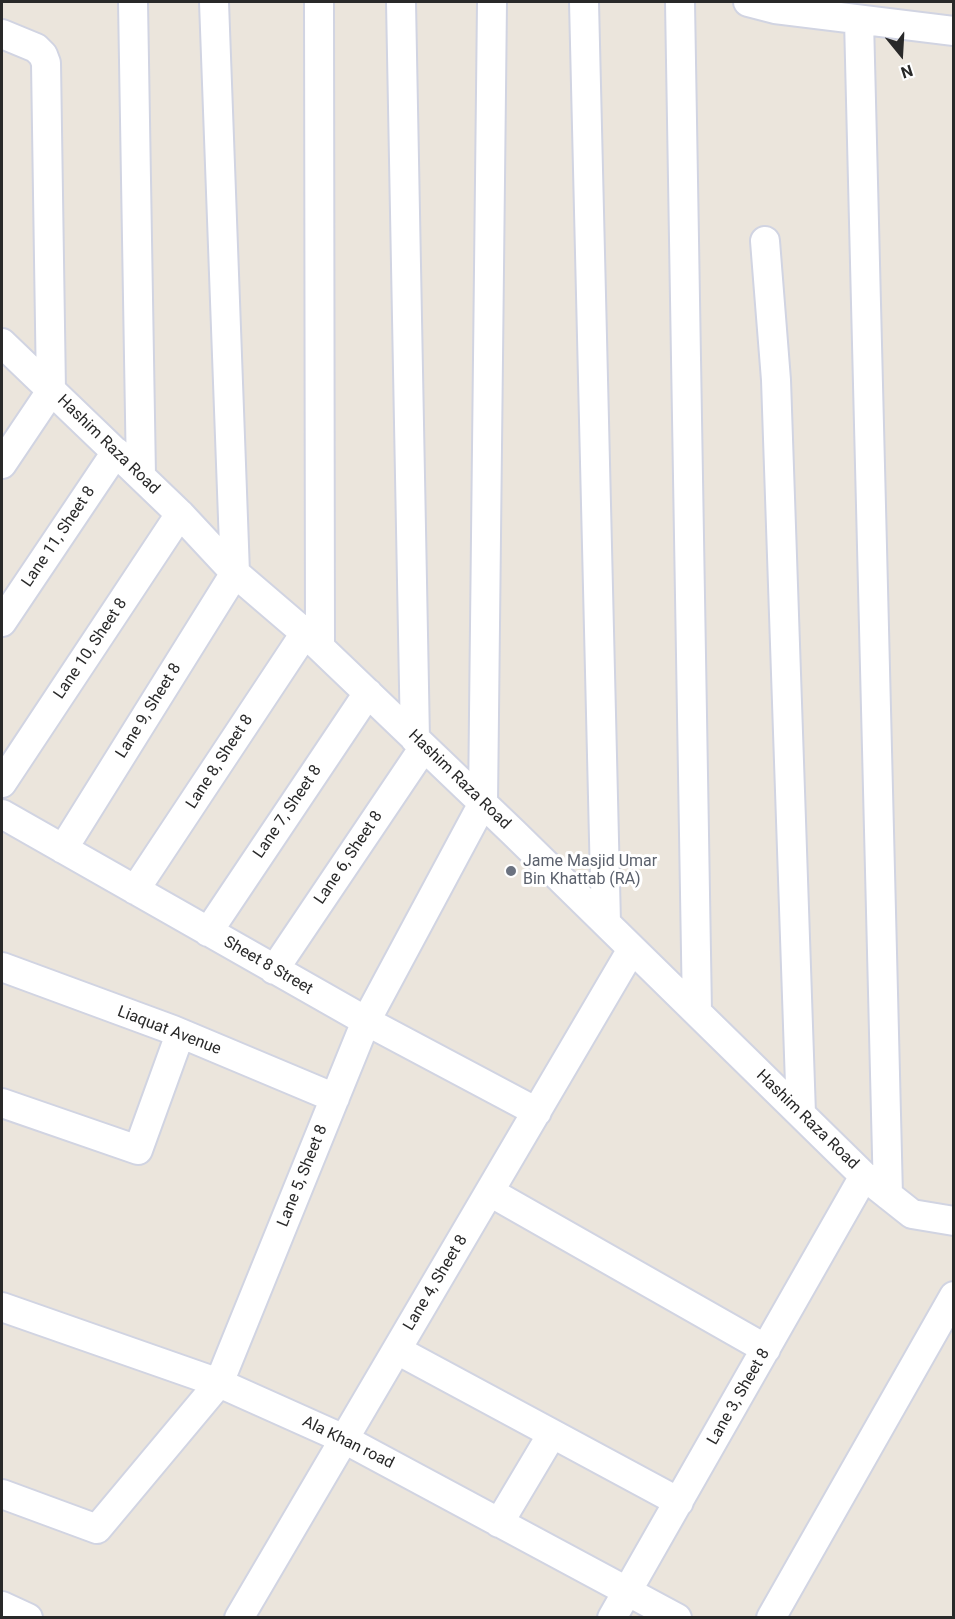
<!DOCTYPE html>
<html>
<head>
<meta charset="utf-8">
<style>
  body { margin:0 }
  #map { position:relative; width:955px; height:1619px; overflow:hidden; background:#ebe5dc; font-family:Roboto,sans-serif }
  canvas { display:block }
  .frame { position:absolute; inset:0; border:3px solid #292929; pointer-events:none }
  .north { position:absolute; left:871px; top:24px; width:60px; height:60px; -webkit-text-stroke:4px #fff; paint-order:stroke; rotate:162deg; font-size:16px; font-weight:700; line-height:24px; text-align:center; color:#292929 }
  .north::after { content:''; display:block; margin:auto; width:21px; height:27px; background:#292929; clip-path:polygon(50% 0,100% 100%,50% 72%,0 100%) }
</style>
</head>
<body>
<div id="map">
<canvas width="955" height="1619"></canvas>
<div class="frame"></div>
<div class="north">N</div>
</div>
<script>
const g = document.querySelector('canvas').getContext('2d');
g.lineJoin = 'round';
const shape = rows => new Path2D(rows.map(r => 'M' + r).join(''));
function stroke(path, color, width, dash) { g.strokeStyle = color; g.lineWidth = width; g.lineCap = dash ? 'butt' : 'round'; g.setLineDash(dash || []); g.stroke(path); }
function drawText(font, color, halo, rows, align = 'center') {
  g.font = font + ' Roboto,sans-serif'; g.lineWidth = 6; g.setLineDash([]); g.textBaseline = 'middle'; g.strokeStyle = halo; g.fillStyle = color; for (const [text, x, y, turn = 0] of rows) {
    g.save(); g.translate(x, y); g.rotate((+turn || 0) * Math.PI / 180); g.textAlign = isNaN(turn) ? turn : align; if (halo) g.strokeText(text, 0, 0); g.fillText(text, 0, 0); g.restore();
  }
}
const minor = shape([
  [133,2,141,476],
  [319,2,320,647],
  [401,2,415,739],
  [584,2,606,923],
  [680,2,697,1012],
  [748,2,775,9,954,31],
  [859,20,888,1195],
  [2,34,36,48,43,55,46,63,51,391,2,464],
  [765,241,776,380,801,1114],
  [2,343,180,514,235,573,305,633,514,833,864,1176,912,1214,954,1221],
  [2,622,116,452],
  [2,783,180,514],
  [2,814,366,1021,537,1112],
  [63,849,235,573,214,2],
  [135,890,305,633],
  [208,932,368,693],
  [2,967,173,1030,335,1098],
  [274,970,424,747],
  [2,1103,138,1150,180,1034],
  [490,1192,766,1349],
  [2,1307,219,1383,344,1439,677,1618],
  [397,1350,679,1502],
  [2,1494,97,1529,219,1383,366,1021,483,803,492,2],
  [499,1523,552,1434],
  [2,1606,28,1618],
  [239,1618,632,949],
  [612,1618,864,1176],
  [771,1618,954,1296]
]);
stroke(minor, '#d1d4e2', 32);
stroke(minor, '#fff', 28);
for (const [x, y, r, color] of [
  [511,871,6,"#6b7280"]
]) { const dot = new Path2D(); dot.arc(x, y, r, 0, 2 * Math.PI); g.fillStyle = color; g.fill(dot); stroke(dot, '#fff', 2); }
drawText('16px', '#292929', '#fff', [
  ["Hashim Raza Road",108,445,44],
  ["Lane 11, Sheet 8",59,537,-56],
  ["Lane 10, Sheet 8",91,649,-56],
  ["Lane 9, Sheet 8",149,711,-58],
  ["Lane 8, Sheet 8",220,762,-57],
  ["Hashim Raza Road",459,780,44],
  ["Lane 7, Sheet 8",288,812,-56],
  ["Lane 6, Sheet 8",349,858,-56],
  ["Sheet 8 Street",268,966,30],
  ["Liaquat Avenue",169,1031,21],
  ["Hashim Raza Road",807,1120,44],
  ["Lane 5, Sheet 8",303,1176,-68],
  ["Lane 4, Sheet 8",436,1283,-59],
  ["Lane 3, Sheet 8",739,1397,-60],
  ["Ala Khan road",348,1443,26]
]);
drawText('16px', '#5b616d', '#fff', [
  ["Jame Masjid Umar",523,862],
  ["Bin Khattab (RA)",523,880]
], 'left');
</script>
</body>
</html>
